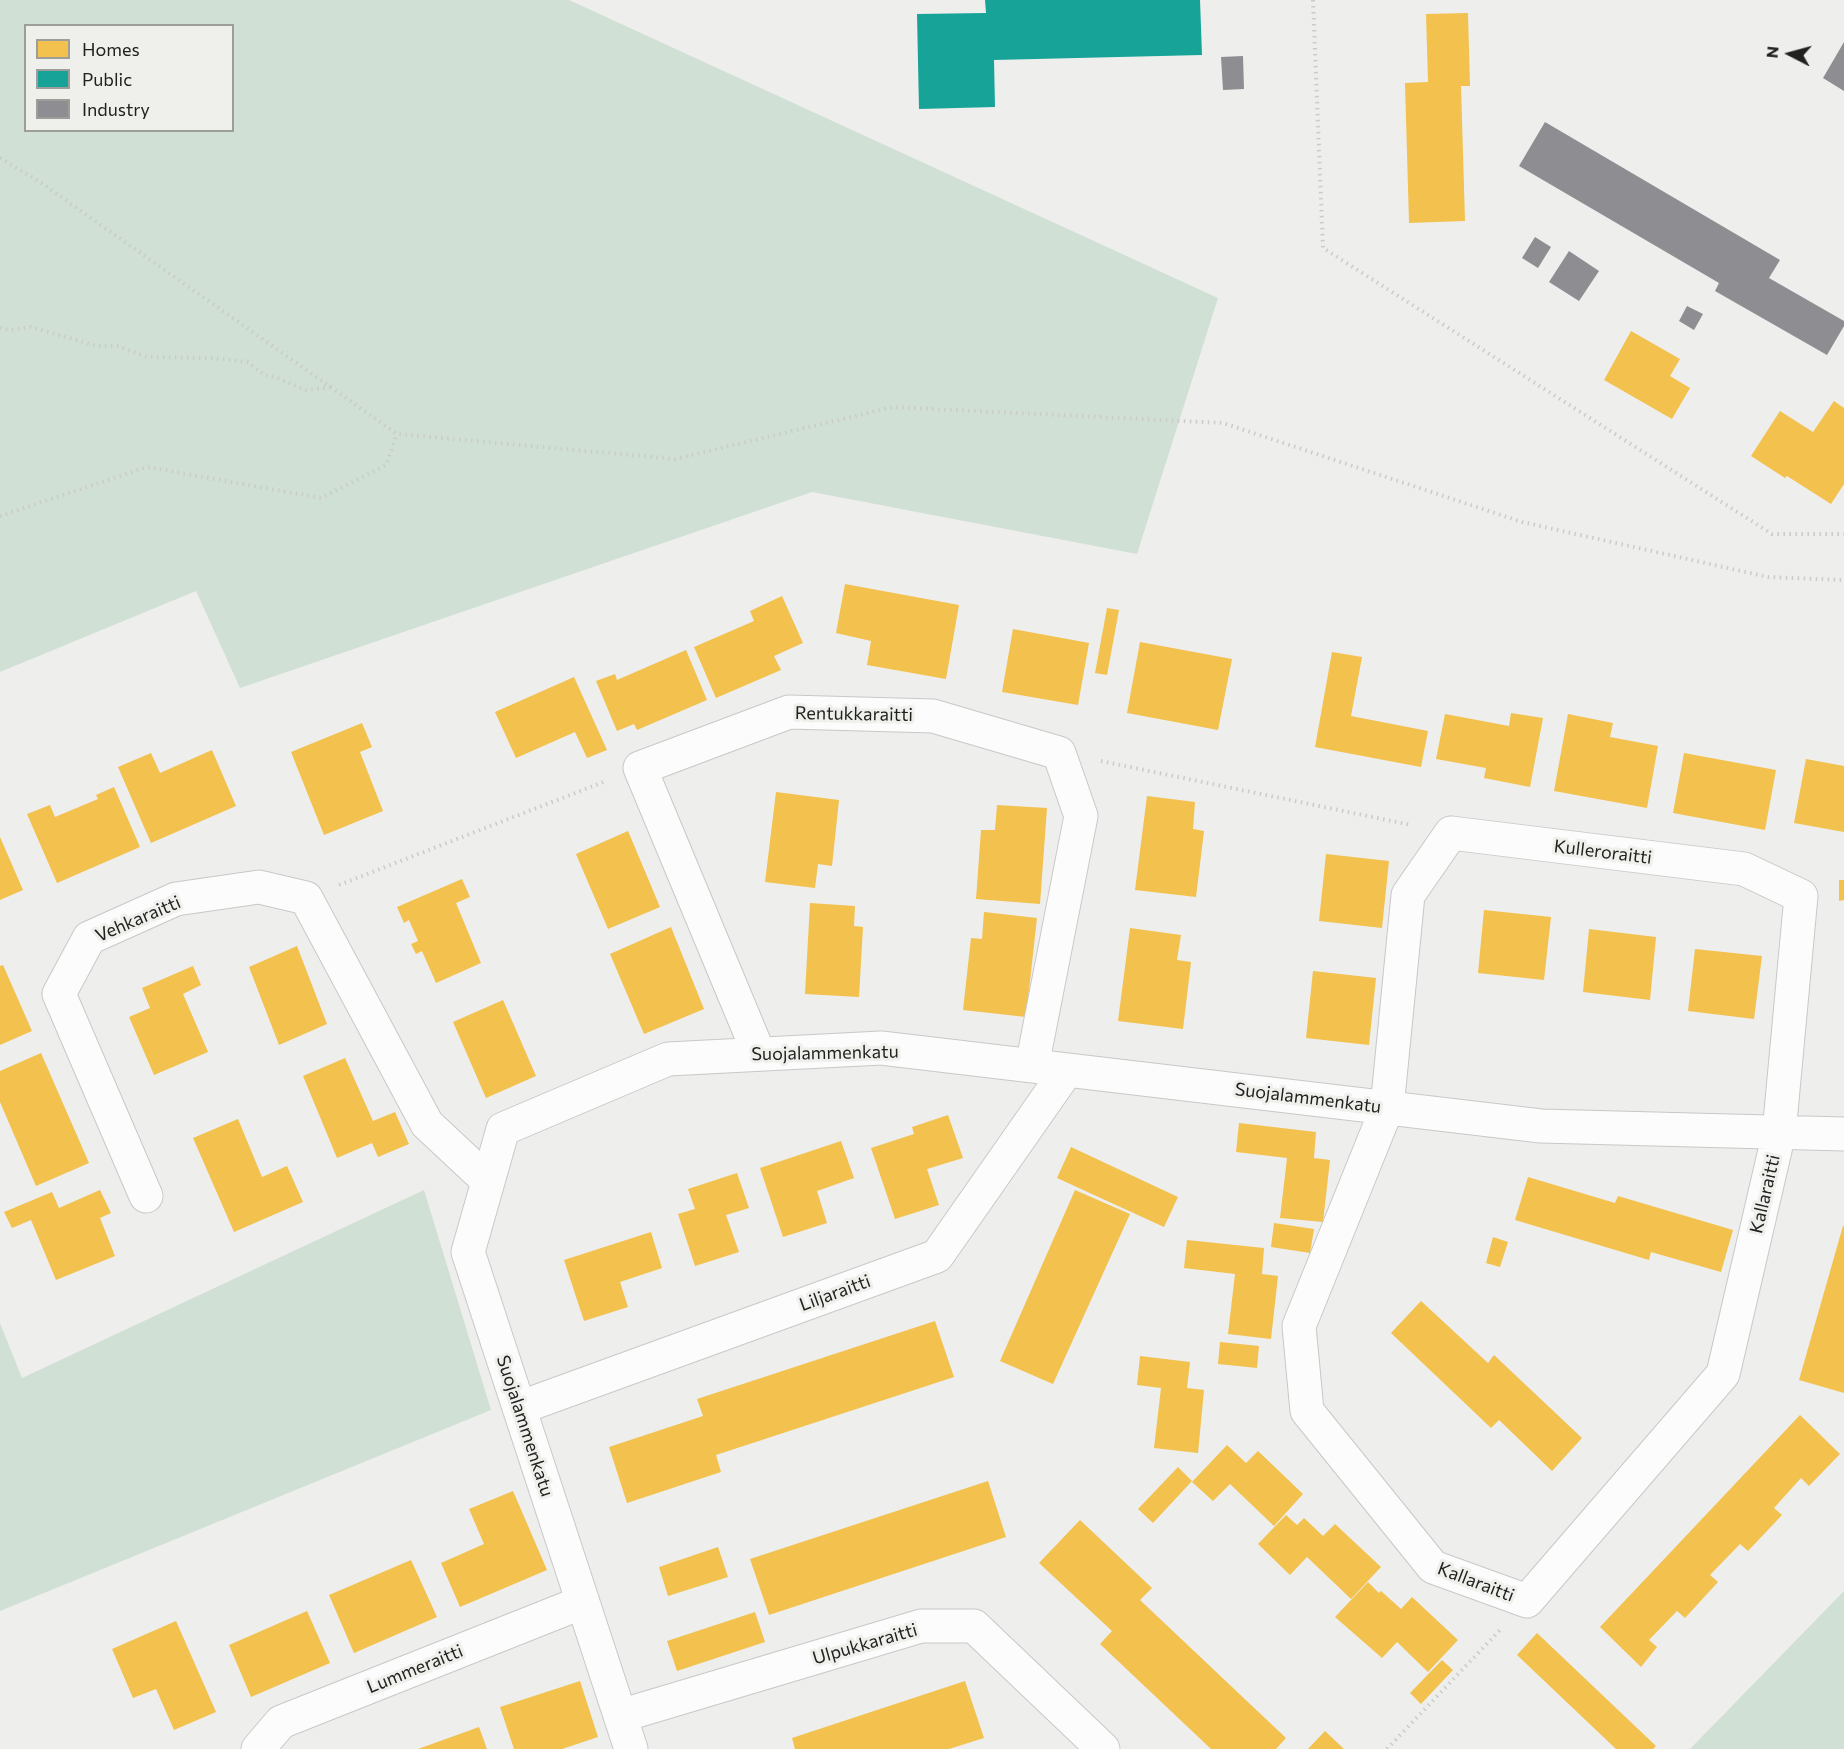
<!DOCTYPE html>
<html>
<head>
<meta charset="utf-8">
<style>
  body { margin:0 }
  #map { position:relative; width:1844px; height:1749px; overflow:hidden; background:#eeeeed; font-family:Commissioner,sans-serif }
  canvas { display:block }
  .legend { position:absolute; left:24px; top:24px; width:210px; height:108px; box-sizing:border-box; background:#efefec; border:2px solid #9d9d9a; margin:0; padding:8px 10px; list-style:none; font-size:18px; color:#212120 }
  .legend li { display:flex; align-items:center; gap:12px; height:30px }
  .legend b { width:30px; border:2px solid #9d9d9a }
  .north { position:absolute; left:1760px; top:24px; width:60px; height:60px; -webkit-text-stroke:4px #efefec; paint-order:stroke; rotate:276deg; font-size:16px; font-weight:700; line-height:24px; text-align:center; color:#212120 }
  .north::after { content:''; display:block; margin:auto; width:21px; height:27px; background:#212120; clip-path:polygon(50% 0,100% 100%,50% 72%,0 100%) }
</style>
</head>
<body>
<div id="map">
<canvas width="1844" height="1749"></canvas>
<ul class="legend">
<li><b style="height:16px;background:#f2c14e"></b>Homes</li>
<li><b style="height:16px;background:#17a398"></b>Public</li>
<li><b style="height:16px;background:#8d8d92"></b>Industry</li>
</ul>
<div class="north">N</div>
</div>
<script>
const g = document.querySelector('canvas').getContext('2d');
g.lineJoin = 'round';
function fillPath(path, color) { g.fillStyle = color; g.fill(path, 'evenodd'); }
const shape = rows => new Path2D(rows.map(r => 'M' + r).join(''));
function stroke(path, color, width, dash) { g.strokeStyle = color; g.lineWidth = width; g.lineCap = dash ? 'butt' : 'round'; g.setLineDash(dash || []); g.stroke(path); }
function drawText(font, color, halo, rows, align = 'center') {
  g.font = font + ' Commissioner,sans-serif'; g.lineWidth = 6; g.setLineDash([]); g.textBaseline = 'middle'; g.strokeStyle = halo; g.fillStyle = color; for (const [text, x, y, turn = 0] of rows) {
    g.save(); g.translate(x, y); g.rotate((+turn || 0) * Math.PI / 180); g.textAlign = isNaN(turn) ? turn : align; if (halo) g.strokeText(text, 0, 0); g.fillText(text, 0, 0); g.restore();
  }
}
fillPath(shape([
  [0,0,569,0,1218,298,1137,554,812,492,240,688,196,591,0,672],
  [26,26,232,26,232,130,26,130],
  [424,1190,491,1410,0,1611,0,1323,22,1378],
  [1844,1591,1844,1749,1690,1749]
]), '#d0e0d5');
fillPath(shape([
  [1468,13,1470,86,1461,86,1465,221,1409,223,1405,83,1428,82,1426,14],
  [1631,331,1680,359,1670,376,1690,388,1672,419,1604,380],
  [1834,401,1844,408,1844,484,1831,504,1787,476,1785,478,1751,456,1780,411,1813,432],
  [845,584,959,605,946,679,867,665,871,641,836,633],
  [782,596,803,643,774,656,781,670,716,698,694,647,754,621,750,611],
  [1107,608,1119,610,1107,675,1095,673],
  [1013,629,1089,643,1078,705,1002,692],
  [1140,642,1232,659,1218,730,1127,713],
  [686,650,707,700,637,730,634,724,617,731,596,681,615,674,617,680],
  [1332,652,1362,657,1351,716,1428,731,1421,767,1315,747],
  [574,677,607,750,587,758,575,732,516,758,495,712],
  [1511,713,1543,718,1530,787,1484,778,1486,768,1436,759,1445,714,1509,726],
  [1568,714,1613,723,1610,737,1658,746,1647,808,1554,791],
  [362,723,372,747,360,752,383,811,324,835,291,752],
  [212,750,236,806,151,843,118,767,151,753,160,773],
  [1684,753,1776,770,1765,830,1673,813],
  [1806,759,1844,766,1844,832,1794,823],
  [114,787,140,847,57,883,27,814,50,805,55,817,98,799,96,795],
  [776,792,839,800,832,866,818,864,815,888,765,882],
  [1147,796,1195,802,1193,829,1204,831,1196,897,1135,890],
  [997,805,1047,808,1040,904,976,899,981,830,995,830],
  [628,831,660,907,608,929,576,854],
  [0,837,23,890,0,900],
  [1326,854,1389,861,1382,928,1319,921],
  [462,879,470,897,456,903,481,963,436,983,422,951,416,954,411,944,418,941,409,920,404,923,397,907],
  [1839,880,1844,880,1844,900,1839,901],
  [810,903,855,906,854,926,863,927,859,997,805,994],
  [1484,910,1551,917,1544,980,1478,973],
  [984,912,1037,918,1026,1017,963,1010,971,938,982,939],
  [671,927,704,1009,644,1034,610,954],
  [1130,928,1181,935,1177,960,1191,962,1183,1029,1118,1021],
  [1589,929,1656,937,1650,1000,1583,992],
  [297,946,327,1024,279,1045,249,967],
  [1695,949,1762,956,1754,1019,1688,1011],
  [3,965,32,1031,0,1045,0,966],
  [193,966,201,985,183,994,208,1052,154,1075,129,1017,150,1008,142,988],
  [1313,971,1376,978,1369,1045,1306,1038],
  [503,1000,536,1076,486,1098,453,1022],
  [41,1053,89,1163,36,1186,0,1102,0,1071],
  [345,1058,373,1121,395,1112,409,1144,378,1157,372,1143,337,1158,303,1076],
  [948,1115,963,1158,927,1169,939,1205,895,1219,871,1148,914,1134,912,1127],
  [238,1119,262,1177,287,1166,303,1202,234,1232,193,1138],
  [1239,1123,1316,1132,1314,1158,1330,1160,1323,1222,1280,1218,1287,1158,1236,1152],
  [841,1141,854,1178,817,1191,827,1223,783,1237,760,1168],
  [1071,1147,1178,1197,1164,1227,1057,1178],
  [737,1173,749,1208,726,1215,739,1252,695,1266,678,1214,695,1209,688,1189],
  [1528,1177,1615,1203,1618,1196,1733,1230,1721,1272,1651,1252,1649,1260,1515,1220],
  [100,1190,111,1213,100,1218,115,1256,56,1280,31,1220,12,1228,4,1212,52,1192,59,1208],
  [1075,1190,1130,1214,1053,1384,1000,1361],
  [1274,1223,1314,1229,1310,1253,1271,1247],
  [1843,1226,1844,1226,1844,1393,1799,1380],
  [651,1232,662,1268,620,1282,628,1307,584,1321,564,1260],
  [1493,1237,1508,1242,1500,1267,1486,1263],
  [1187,1240,1264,1248,1262,1274,1278,1276,1271,1339,1228,1334,1235,1274,1184,1268],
  [1421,1301,1488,1363,1494,1355,1582,1438,1552,1471,1499,1420,1491,1428,1391,1333],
  [935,1321,954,1377,716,1455,721,1472,627,1503,609,1447,703,1416,697,1399],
  [1220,1342,1259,1346,1257,1368,1218,1364],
  [1140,1356,1190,1362,1187,1388,1204,1390,1198,1453,1154,1448,1161,1388,1137,1385],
  [1800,1415,1840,1454,1809,1486,1801,1478,1774,1508,1782,1515,1748,1551,1740,1544,1710,1575,1718,1582,1685,1618,1677,1611,1649,1640,1657,1647,1641,1667,1600,1627],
  [1227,1445,1246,1463,1258,1451,1303,1494,1274,1526,1230,1484,1213,1501,1192,1482],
  [1178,1467,1192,1481,1153,1523,1138,1509],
  [988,1481,1006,1537,769,1615,750,1559],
  [513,1491,547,1570,460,1607,441,1563,484,1544,469,1509],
  [1286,1515,1297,1525,1304,1518,1323,1536,1335,1524,1381,1567,1351,1599,1307,1557,1290,1575,1258,1544],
  [1080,1520,1152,1588,1140,1600,1286,1738,1276,1749,1211,1749,1100,1644,1112,1631,1039,1563],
  [718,1547,728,1577,668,1596,659,1567],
  [411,1560,437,1617,354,1653,329,1595],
  [1368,1582,1379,1593,1381,1591,1401,1609,1412,1597,1458,1640,1428,1672,1397,1642,1382,1658,1335,1617],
  [307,1611,330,1663,251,1697,229,1645],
  [755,1612,765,1642,677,1671,667,1641],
  [176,1621,216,1712,174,1730,156,1689,133,1698,112,1649],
  [1537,1633,1656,1746,1653,1749,1616,1749,1517,1655],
  [1442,1660,1453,1670,1421,1704,1410,1693],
  [580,1681,598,1737,562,1749,514,1749,500,1707],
  [965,1681,984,1738,949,1749,795,1749,792,1738],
  [479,1727,487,1749,418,1749],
  [1325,1731,1344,1749,1308,1749]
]), '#f2c14e');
fillPath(shape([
  [985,0,1200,0,1202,55,994,60,995,107,919,109,917,14,986,13]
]), '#17a398');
fillPath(shape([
  [1844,42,1844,91,1823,78],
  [1243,56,1244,89,1223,90,1221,57],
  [1545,122,1780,260,1769,278,1844,321,1844,326,1827,355,1715,291,1719,283,1519,166],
  [1535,237,1551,247,1538,268,1522,258],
  [1569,251,1599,271,1579,301,1549,282],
  [1687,306,1703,314,1694,330,1679,321]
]), '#8d8d92');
const minor = shape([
  [1451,833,1744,869,1801,896,1779,1133,1723,1374,1527,1601,1433,1567,1307,1411,1299,1326,1387,1108,1408,895,1451,833],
  [759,1054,640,768,789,712,933,716,1059,753,1081,816,1032,1066],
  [146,1196,59,994,89,938,176,899,259,887,306,898,427,1124,488,1181],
  [519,1408,937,1256,1067,1070],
  [620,1716,921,1626,974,1626,1103,1749],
  [258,1749,281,1722,583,1602],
  [631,1749,468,1252,503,1129,668,1059,881,1048,1541,1126,1844,1134]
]);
stroke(minor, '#c9c8c7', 35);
stroke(shape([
  [1313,0,1323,248,1772,534,1844,534],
  [0,158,40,182,397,434,675,459,893,407,1223,423,1522,522,1768,577,1844,580],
  [0,328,10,330,31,327,97,346,117,346,147,357,213,358,248,362,264,375,275,377,306,390,331,387],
  [0,516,147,467,321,498,386,465,397,434],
  [1101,761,1411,825],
  [339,885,606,781],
  [1387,1749,1500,1630]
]), '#cbcbca', 4, [1.5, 4.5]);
stroke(minor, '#fcfcfc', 33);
drawText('18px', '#212120', '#efefec', [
  ["Rentukkaraitti",854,714,1],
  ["Kulleroraitti",1603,852,7],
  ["Vehkaraitti",138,919,-23],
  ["Suojalammenkatu",825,1053,-1],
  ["Suojalammenkatu",1308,1098,7],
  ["Kallaraitti",1765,1194,-77],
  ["Liljaraitti",835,1293,-20],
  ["Suojalammenkatu",525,1426,72],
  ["Kallaraitti",1476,1582,21],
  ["Ulpukkaraitti",865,1644,-16],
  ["Lummeraitti",415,1669,-22]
]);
</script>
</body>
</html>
